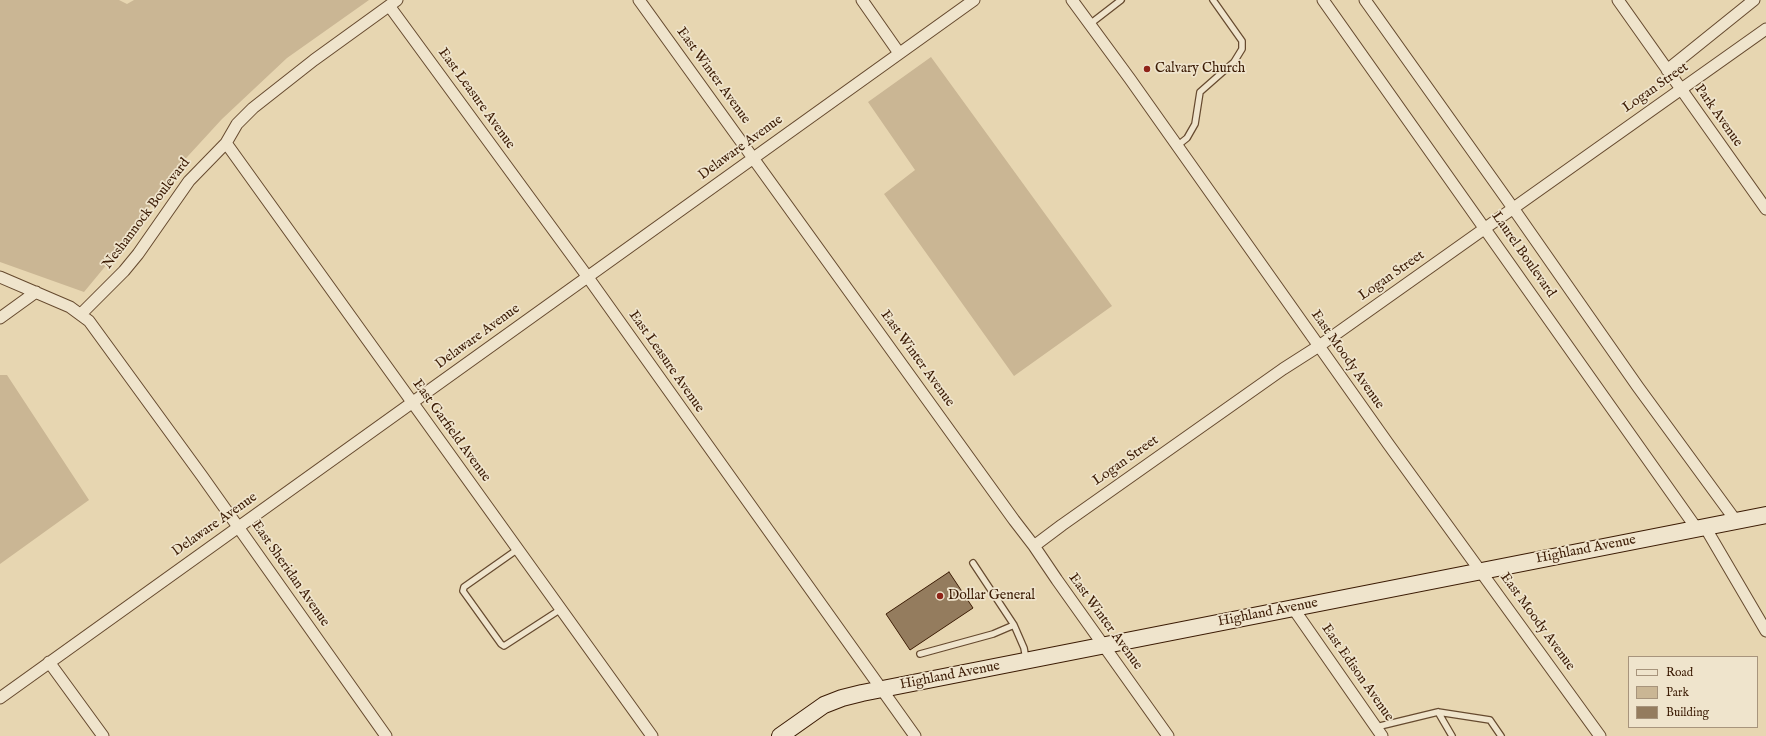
<!DOCTYPE html>
<html>
<head>
<meta charset="utf-8">
<style>
  body { margin:0 }
  #map { position:relative; width:1766px; height:736px; overflow:hidden; background:#e7d6b1; font-family:"IM FELL English",serif }
  canvas { display:block }
  .legend { position:absolute; left:1628px; top:656px; width:130px; height:72px; box-sizing:border-box; background:#efe4cc; border:1px solid #a7947c; margin:0; padding:5px 7px; list-style:none; font-size:12px; color:#3b1b04 }
  .legend li { display:flex; align-items:center; gap:8px; height:20px }
  .legend b { width:20px; border:1px solid #a7947c }
</style>
</head>
<body>
<div id="map">
<canvas width="1766" height="736"></canvas>
<ul class="legend">
<li><b style="height:5px;background:#efe4cc"></b>Road</li>
<li><b style="height:11px;background:#cab694"></b>Park</li>
<li><b style="height:11px;background:#947c5e"></b>Building</li>
</ul>
</div>
<script>
const g = document.querySelector('canvas').getContext('2d');
g.lineJoin = 'round';
function fillPath(path, color) { g.fillStyle = color; g.fill(path, 'evenodd'); }
const shape = rows => new Path2D(rows.map(r => 'M' + r).join(''));
function stroke(path, color, width, dash) { g.strokeStyle = color; g.lineWidth = width; g.lineCap = dash ? 'butt' : 'round'; g.setLineDash(dash || []); g.stroke(path); }
function drawText(font, color, halo, rows, align = 'center') {
  g.font = font + ' "IM FELL English",serif'; g.lineWidth = 3.5; g.setLineDash([]); g.textBaseline = 'middle'; g.strokeStyle = halo; g.fillStyle = color; for (const [text, x, y, turn = 0] of rows) {
    g.save(); g.translate(x, y); g.rotate((+turn || 0) * Math.PI / 180); g.textAlign = isNaN(turn) ? turn : align; if (halo) g.strokeText(text, 0, 0); g.fillText(text, 0, 0); g.restore();
  }
}
fillPath(shape([
  [0,0,119,0,127,4,134,0,369,0,287,58,222,119,177,168,127,240,84,292,0,262],
  [931,57,1112,306,1014,376,884,194,915,170,868,102],
  [0,375,7,375,89,500,0,564]
]), '#cab694');
const building = shape([
  [949,572,973,608,910,650,886,614,949,572]
]);
fillPath(building, '#947c5e');
stroke(building, '#3b1b04', 1);
const service = shape([
  [1090,24,1121,0],
  [1177,146,1187,138,1195,124,1200,92,1234,62,1242,49,1242,41,1213,0],
  [518,549,464,587,463,591,501,644,504,646,561,609],
  [973,563,1014,625,1024,648,1026,659],
  [920,654,993,634,1014,625],
  [1438,712,1452,736],
  [1376,727,1438,712,1490,720,1501,736]
]);
const minor = shape([
  [639,0,1014,520,1034,546,1057,580,1168,736],
  [862,0,899,53],
  [1072,0,1130,79,1389,445,1600,736],
  [1323,0,1697,529],
  [1365,0,1513,208,1638,387,1736,521],
  [1618,0,1766,209],
  [390,7,587,276,915,736],
  [1667,70,1754,0],
  [226,143,652,736],
  [0,277,70,307,89,321,202,476,386,736],
  [81,314,124,271,138,254,189,181,226,143,237,124,253,108,314,60,397,0],
  [0,318,36,292],
  [1705,527,1766,631],
  [1034,546,1062,525,1283,369,1319,346,1766,29],
  [1293,608,1382,736],
  [49,662,103,736],
  [0,698,974,0]
]);
const secondary = shape([
  [780,736,824,705,842,698,862,693,1766,515]
]);
stroke(service, '#664a2f', 8);
stroke(minor, '#664a2f', 13);
stroke(secondary, '#3b1b04', 18);
stroke(service, '#efe4cc', 5.5);
stroke(minor, '#efe4cc', 11);
stroke(secondary, '#efe4cc', 16);
for (const [x, y, r, color] of [
  [1147,69,4,"#8f2418"],
  [940,596,4,"#8f2418"]
]) { const dot = new Path2D(); dot.arc(x, y, r, 0, 2 * Math.PI); g.fillStyle = color; g.fill(dot); stroke(dot, '#efe4cc', 1.5); }
drawText('14px', '#3b1b04', '#efe4cc', [
  ["Calvary Church",1155,69],
  ["Dollar General",948,596]
], 'left');
drawText('14px', '#3b1b04', '#efe4cc', [
  ["East Winter Avenue",713,76,54],
  ["Logan Street",1656,88,-35],
  ["East Leasure Avenue",476,99,54],
  ["Park Avenue",1718,116,55],
  ["Delaware Avenue",741,148,-36],
  ["Neshannock Boulevard",147,214,-53],
  ["Laurel Boulevard",1523,255,55],
  ["Logan Street",1392,276,-35],
  ["Delaware Avenue",478,337,-36],
  ["East Winter Avenue",917,359,54],
  ["East Moody Avenue",1347,360,55],
  ["East Leasure Avenue",666,362,55],
  ["East Garfield Avenue",451,431,54],
  ["Logan Street",1126,461,-35],
  ["Delaware Avenue",215,525,-35],
  ["Highland Avenue",1586,550,-11],
  ["East Sheridan Avenue",290,574,55],
  ["Highland Avenue",1268,613,-11],
  ["East Winter Avenue",1105,622,54],
  ["East Moody Avenue",1537,622,54],
  ["East Edison Avenue",1357,673,55],
  ["Highland Avenue",950,676,-11]
]);
</script>
</body>
</html>
